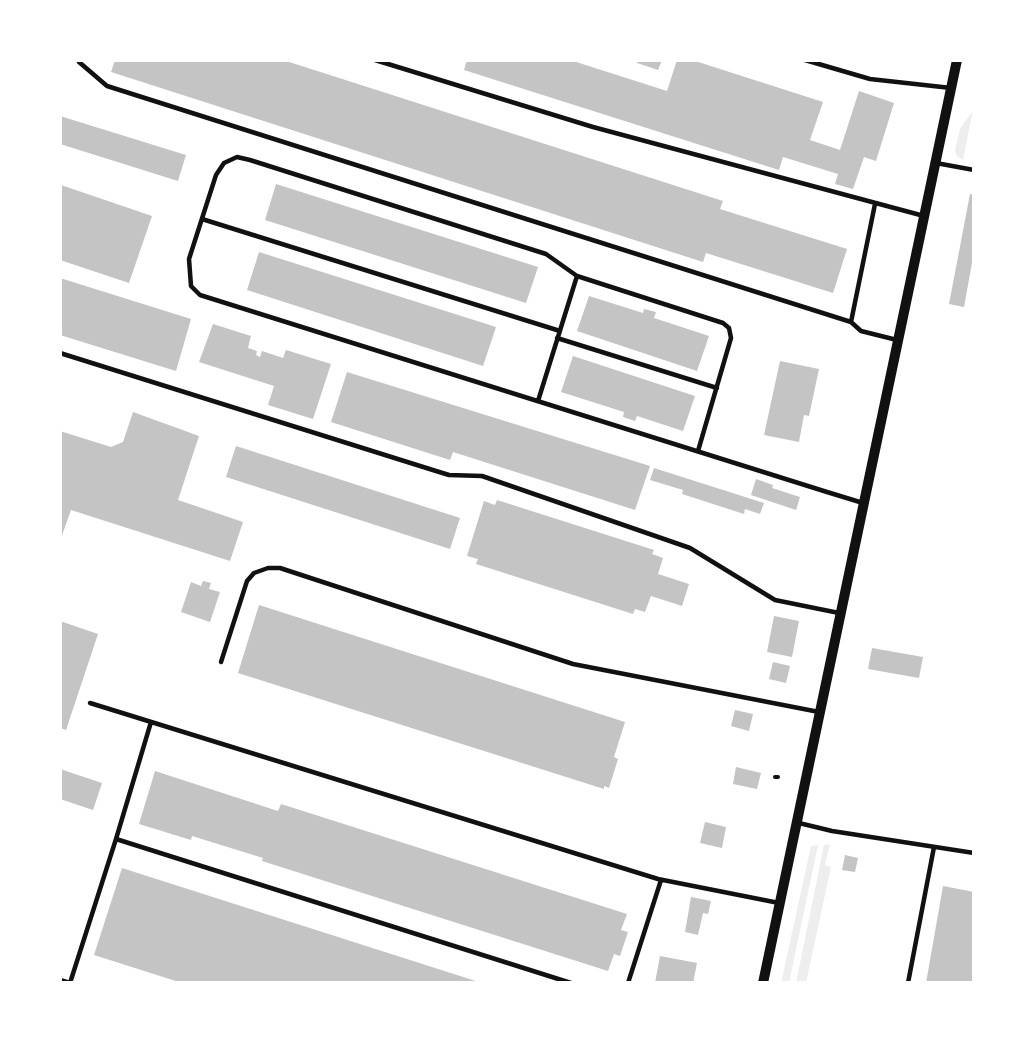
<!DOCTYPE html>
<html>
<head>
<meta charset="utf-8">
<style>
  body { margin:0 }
  #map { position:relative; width:1034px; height:1043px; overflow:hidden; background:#fff; font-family:Lato,sans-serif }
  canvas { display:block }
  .frame { position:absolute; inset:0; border:62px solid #fff; pointer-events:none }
</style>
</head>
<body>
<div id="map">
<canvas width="1034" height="1043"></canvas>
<div class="frame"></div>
</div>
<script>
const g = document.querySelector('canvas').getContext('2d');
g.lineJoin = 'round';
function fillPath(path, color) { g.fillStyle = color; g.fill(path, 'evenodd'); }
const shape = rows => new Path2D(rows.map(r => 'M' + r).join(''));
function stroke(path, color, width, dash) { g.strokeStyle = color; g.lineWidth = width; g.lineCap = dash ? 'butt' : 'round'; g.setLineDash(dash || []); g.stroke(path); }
fillPath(shape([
  [973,110,963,160,957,156,955,150,960,129],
  [830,844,825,865,831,867,806,983,796,983,824,845],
  [818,845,789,983,781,983,811,846]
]), '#eee');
fillPath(shape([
  [115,60,283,60,723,201,720,209,847,249,833,293,706,253,703,262,111,72],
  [467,60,570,60,667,91,677,60,692,60,823,102,810,140,840,150,859,91,894,103,876,161,864,157,853,189,835,184,838,174,783,157,779,170,464,70],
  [638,60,662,60,658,70,637,63],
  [60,116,186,155,178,181,60,144],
  [276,184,538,267,526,303,265,220],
  [61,185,152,216,129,283,60,260],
  [970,194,974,195,974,252,964,307,949,304],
  [259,252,496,327,483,366,247,290],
  [60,278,191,319,176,371,60,335],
  [589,296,643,313,644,309,656,312,654,318,709,336,697,371,577,331],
  [213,324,251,336,248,348,257,351,256,355,260,357,262,351,283,358,286,350,331,364,313,419,268,405,274,386,199,362],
  [573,356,695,396,683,431,637,416,635,421,623,417,624,412,561,392],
  [780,361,819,369,809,416,804,415,799,442,764,435],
  [347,372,650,466,635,510,453,452,450,460,331,422],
  [133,412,199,436,178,500,243,522,230,561,71,510,60,541,60,431,111,447,123,442],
  [236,446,460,518,450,549,226,477],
  [654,468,764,503,760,514,745,509,744,514,682,494,683,490,650,480],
  [756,479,773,485,772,488,800,497,796,510,751,495],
  [497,500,654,550,652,554,663,558,658,574,689,584,682,606,651,596,645,612,635,609,633,614,476,564,478,559,467,556,484,501,495,505],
  [203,581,211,583,209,589,220,592,210,622,181,612,191,582,201,586],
  [259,605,625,722,614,757,618,759,609,788,604,786,604,789,238,673],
  [774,616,799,621,792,657,767,652],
  [60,621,98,634,66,730,60,728],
  [872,648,923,657,919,678,868,669],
  [773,662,790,666,786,683,769,679],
  [735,710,753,714,749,731,731,726],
  [736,767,761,773,757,789,733,784],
  [60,769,102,783,93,810,60,799],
  [155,771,278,811,281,804,627,914,621,930,628,932,620,956,614,954,608,971,262,861,263,858,192,836,191,840,139,824],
  [705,822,726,827,722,848,700,843],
  [845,855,858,858,855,872,842,870],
  [122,868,482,983,182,983,94,955],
  [943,886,974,892,974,983,926,983],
  [691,897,711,901,708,914,703,913,698,935,685,932],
  [660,956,697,963,693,983,655,983]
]), '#c4c4c4');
stroke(shape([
  [775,777,778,777]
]), '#111', 4);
stroke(shape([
  [79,60,79,62,107,86,851,322,861,331,897,340],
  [375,60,593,127,924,216],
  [805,60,870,79,951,88],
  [936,163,974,170],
  [202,219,560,331],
  [851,322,875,204],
  [557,338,717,388],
  [60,353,436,471,449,475,482,476,690,548,775,600,839,613],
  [538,401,577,276],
  [698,451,731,338,729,328,723,323,577,276,546,254,250,160,237,157,224,163,216,175,189,259,191,286,200,295,827,492,863,503],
  [221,662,247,581,254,573,268,568,280,568,573,664,819,712],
  [90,703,658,879,779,903],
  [799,823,832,831,974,853],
  [116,839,151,722],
  [60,980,70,983],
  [70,983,116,839,571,983],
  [628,983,661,880],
  [908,983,934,847]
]), '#111', 4.5);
stroke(shape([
  [763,983,957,60]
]), '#111', 10);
</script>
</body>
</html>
